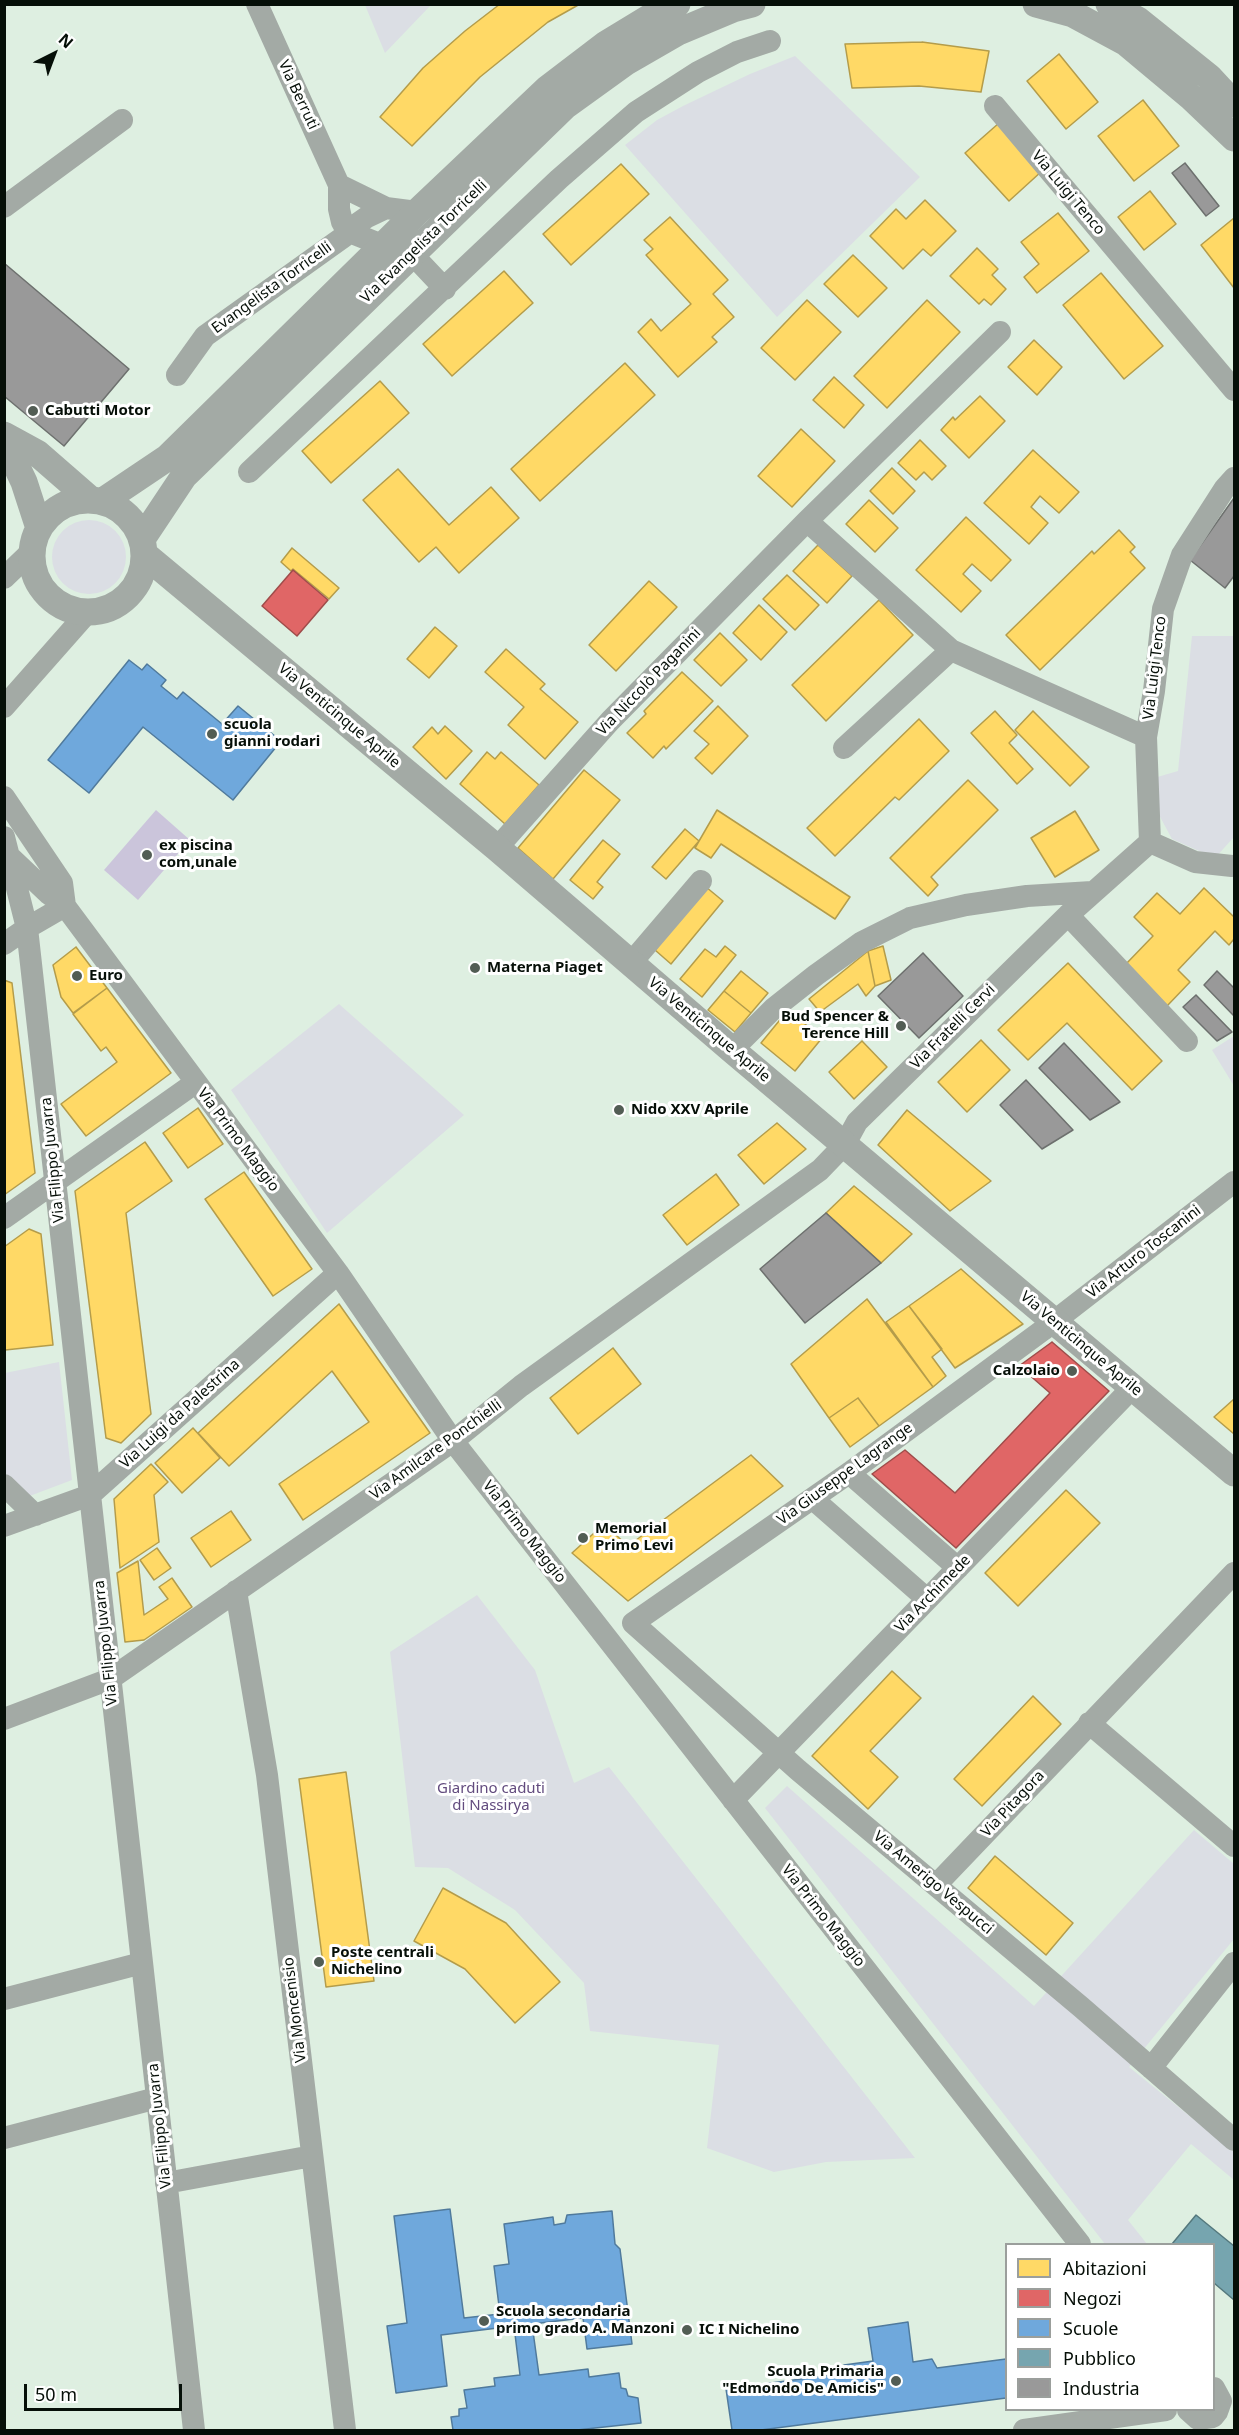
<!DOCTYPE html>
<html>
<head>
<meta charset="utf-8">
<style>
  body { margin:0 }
  #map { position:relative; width:1239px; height:2435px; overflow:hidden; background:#deefe1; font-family:"Noto Sans",sans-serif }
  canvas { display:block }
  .frame { position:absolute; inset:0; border:6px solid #060f08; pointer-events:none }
  .legend { position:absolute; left:1005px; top:2243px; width:210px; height:168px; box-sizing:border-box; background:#fff; border:2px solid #9b9f9c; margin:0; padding:8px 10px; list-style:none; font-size:18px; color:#060f08 }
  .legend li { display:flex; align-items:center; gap:12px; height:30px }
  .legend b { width:30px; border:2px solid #9b9f9c }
  .north { position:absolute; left:24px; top:24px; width:60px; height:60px; -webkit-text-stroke:4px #fff; paint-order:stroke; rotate:42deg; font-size:16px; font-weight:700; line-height:24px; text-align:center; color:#060f08 }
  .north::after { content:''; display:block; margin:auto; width:21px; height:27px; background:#060f08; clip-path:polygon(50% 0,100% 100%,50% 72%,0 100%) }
  .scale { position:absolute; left:24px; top:2384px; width:158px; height:27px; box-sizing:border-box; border:3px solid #060f08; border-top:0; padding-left:8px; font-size:18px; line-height:21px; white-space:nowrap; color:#060f08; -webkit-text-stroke:4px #fff; paint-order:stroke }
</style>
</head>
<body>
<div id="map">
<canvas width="1239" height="2435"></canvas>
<div class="frame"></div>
<ul class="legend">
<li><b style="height:16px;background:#ffd966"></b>Abitazioni</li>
<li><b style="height:16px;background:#e06666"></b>Negozi</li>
<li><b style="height:16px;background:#6fa8dc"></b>Scuole</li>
<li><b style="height:16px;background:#76a5af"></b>Pubblico</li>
<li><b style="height:16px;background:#999"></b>Industria</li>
</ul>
<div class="north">N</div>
<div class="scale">50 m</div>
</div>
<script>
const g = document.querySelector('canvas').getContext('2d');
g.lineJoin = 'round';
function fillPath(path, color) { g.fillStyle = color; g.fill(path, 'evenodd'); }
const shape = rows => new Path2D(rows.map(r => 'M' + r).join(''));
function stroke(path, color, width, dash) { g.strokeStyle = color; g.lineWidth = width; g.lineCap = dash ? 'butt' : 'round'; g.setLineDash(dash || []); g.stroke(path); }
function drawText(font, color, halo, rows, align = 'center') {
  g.font = font + ' "Noto Sans",sans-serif'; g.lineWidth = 6; g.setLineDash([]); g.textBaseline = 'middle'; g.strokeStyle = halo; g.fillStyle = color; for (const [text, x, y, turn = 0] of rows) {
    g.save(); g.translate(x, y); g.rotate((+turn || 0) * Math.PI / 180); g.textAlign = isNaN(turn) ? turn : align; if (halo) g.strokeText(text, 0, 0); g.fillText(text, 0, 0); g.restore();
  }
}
fillPath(shape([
  [365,5,431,5,385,53],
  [795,56,920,177,777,317,625,145,657,120,683,106,750,74],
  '52 557a37 37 0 1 1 74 0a37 37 0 1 1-74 0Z',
  [1192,636,1234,636,1234,837,1215,858,1172,839,1158,813,1154,778,1178,771],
  [339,1004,464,1115,327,1233,231,1090],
  [1234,1036,1234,1086,1212,1050],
  [59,1362,72,1480,27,1497,5,1473,5,1373],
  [477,1595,535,1670,574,1783,609,1767,915,2158,826,2162,774,2172,707,2148,719,2045,590,2031,584,1983,515,1910,448,1868,415,1867,390,1652],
  [787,1786,1034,2006,1194,1830,1234,1864,1234,1939,1129,2067,1234,2152,1234,2180,1191,2144,1128,2220,1147,2244,1105,2244,765,1808]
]), '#dbdee4');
fillPath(shape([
  [156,810,190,840,138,900,104,870]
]), '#cbc5db');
const homes = shape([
  [500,4,580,4,548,22,480,77,412,146,380,117,423,68,465,31,500,4],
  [922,42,989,51,981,92,919,86,852,88,845,44,922,42],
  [1059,54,1098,102,1066,129,1027,81,1059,54],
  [1143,100,1179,146,1134,181,1098,136,1143,100],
  [999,123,1042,171,1009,201,965,153,999,123],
  [621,164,649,194,571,265,543,234,621,164],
  [1150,191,1176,224,1144,250,1118,217,1150,191],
  [925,200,956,231,931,256,923,249,903,269,870,236,896,209,906,219,925,200],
  [1058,213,1089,251,1037,293,1024,277,1039,264,1021,242,1058,213],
  [670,217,728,280,713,294,734,317,712,337,717,342,678,377,638,332,651,319,661,331,691,304,646,255,653,249,644,240,670,217],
  [1234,218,1234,288,1201,245,1234,218],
  [977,248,998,269,992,275,1006,289,991,305,984,299,979,304,950,276,977,248],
  [853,255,887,288,858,317,824,284,853,255],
  [504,271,533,303,452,376,423,344,504,271],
  [1101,273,1163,346,1124,379,1063,305,1101,273],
  [807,300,841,332,795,380,761,348,807,300],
  [927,300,960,332,887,408,854,376,927,300],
  [1034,340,1062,367,1037,395,1008,367,1034,340],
  [625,363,655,395,540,501,511,469,625,363],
  [834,377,864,405,844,428,813,400,834,377],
  [380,381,409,413,331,483,302,451,380,381],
  [980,396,1005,421,969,458,941,430,953,417,955,420,980,396],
  [801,429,835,461,792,507,758,476,801,429],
  [920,440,946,466,932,480,924,472,916,480,898,463,920,440],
  [1033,450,1079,492,1059,513,1040,496,1031,507,1048,523,1029,544,984,503,1033,450],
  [892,468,915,491,893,514,870,491,892,468],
  [398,469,449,525,491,487,519,518,459,573,436,547,419,562,363,500,398,469],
  [869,500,898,528,875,552,846,524,869,500],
  [966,517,1011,560,991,581,972,564,963,574,981,591,961,612,916,570,966,517],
  [1119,530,1135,547,1130,552,1145,568,1040,670,1006,635,1092,551,1094,554,1119,530],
  [818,545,852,576,827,603,793,571,818,545],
  [292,548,339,588,329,599,293,569,291,571,281,562,292,548],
  [787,575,819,605,795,630,763,599,787,575],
  [649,581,677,607,616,671,589,645,649,581],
  [879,600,913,635,826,721,792,685,879,600],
  [759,605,787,632,761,660,733,633,759,605],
  [435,627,457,646,429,678,407,659,435,627],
  [720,633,747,660,721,686,694,660,720,633],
  [506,649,545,684,540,689,578,722,545,759,508,725,524,707,485,672,506,649],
  [682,672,713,701,666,749,664,746,653,758,627,733,646,714,644,711,682,672],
  [718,706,748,736,712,774,695,758,709,744,694,731,718,706],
  [995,711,1017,735,1009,743,1033,769,1017,784,971,733,995,711],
  [1033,711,1089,767,1070,786,1015,730,1033,711],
  [919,719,949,751,899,800,895,797,835,856,807,828,919,719],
  [445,726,472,751,446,779,413,747,432,727,438,734,445,726],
  [487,752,495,759,501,752,539,785,505,824,460,784,487,752],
  [584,770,620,800,553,879,518,848,584,770],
  [968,780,998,810,931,877,938,885,928,896,890,858,968,780],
  [717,810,850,897,835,919,721,844,711,858,695,848,717,810],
  [1075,811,1099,850,1055,877,1031,838,1075,811],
  [685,829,699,841,666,879,652,867,685,829],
  [603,840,620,854,597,882,603,887,593,899,570,880,603,840],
  [706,887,723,901,671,964,655,950,706,887],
  [1204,888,1234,917,1234,939,1229,945,1215,931,1178,970,1190,982,1167,1006,1125,965,1153,936,1134,917,1157,893,1180,914,1204,888],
  [725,946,736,955,702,997,680,979,705,949,716,957,725,946],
  [883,946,891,980,875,986,868,951,883,946],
  [76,947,107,988,73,1013,61,997,53,965,76,947],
  [868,951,875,986,866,996,858,984,820,1012,809,999,868,951],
  [1068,963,1162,1061,1132,1090,1067,1023,1028,1060,998,1030,1068,963],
  [741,971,768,993,751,1013,724,991,741,971],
  [4,980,12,983,35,1173,4,1195,4,980],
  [107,988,171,1073,86,1136,61,1104,117,1062,106,1047,101,1051,73,1014,107,988],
  [724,991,751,1013,735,1032,708,1010,724,991],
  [788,1010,822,1038,795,1071,761,1043,788,1010],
  [981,1040,1010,1070,967,1112,938,1082,981,1040],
  [862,1041,887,1067,854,1099,829,1072,862,1041],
  [198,1108,223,1144,188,1168,163,1133,198,1108],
  [907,1110,991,1181,950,1211,878,1145,907,1110],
  [777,1123,806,1149,764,1184,738,1155,777,1123],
  [145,1142,172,1181,126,1213,151,1414,121,1443,106,1438,75,1191,145,1142],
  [244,1172,312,1269,273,1296,205,1199,244,1172],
  [716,1174,739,1205,687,1245,663,1215,716,1174],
  [854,1186,912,1234,881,1263,826,1213,854,1186],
  [29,1229,41,1234,53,1345,5,1350,4,1247,29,1229],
  [961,1269,1023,1324,955,1368,909,1306,961,1269],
  [867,1299,933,1387,879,1426,858,1398,829,1418,791,1364,867,1299],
  [339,1304,430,1433,303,1520,279,1484,369,1422,332,1371,229,1466,198,1433,339,1304],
  [909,1306,942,1349,932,1357,946,1376,933,1387,886,1322,909,1306],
  [613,1348,641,1384,578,1434,550,1398,613,1348],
  [858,1398,879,1426,850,1447,829,1418,858,1398],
  [1234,1399,1234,1434,1214,1417,1234,1399],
  [193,1428,220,1458,182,1493,155,1463,193,1428],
  [751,1455,783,1486,628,1601,572,1553,604,1524,628,1546,751,1455],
  [151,1464,168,1482,154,1495,159,1542,120,1568,114,1499,151,1464],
  [1066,1490,1100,1523,1018,1606,985,1573,1066,1490],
  [231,1511,251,1540,211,1567,191,1538,231,1511],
  [157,1548,171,1568,154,1580,140,1560,157,1548],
  [138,1561,144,1615,168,1599,159,1587,172,1578,192,1607,144,1640,125,1642,117,1573,138,1561],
  [892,1671,921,1698,870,1751,898,1777,868,1809,812,1756,892,1671],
  [1033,1696,1061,1724,982,1806,954,1779,1033,1696],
  [346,1772,374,1981,326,1987,299,1779,346,1772],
  [995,1856,1073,1923,1046,1955,968,1888,995,1856],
  [443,1888,506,1923,560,1982,515,2023,465,1969,414,1941,443,1888]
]);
fillPath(homes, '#ffd966');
stroke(homes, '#b49c4a', 1.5);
const shops = shape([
  [293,570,328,600,297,636,262,606,293,570],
  [1052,1342,1109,1391,956,1548,872,1474,905,1450,955,1493,1050,1393,1019,1366,1052,1342]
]);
fillPath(shops, '#e06666');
stroke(shops, '#9f4c4a', 1.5);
const schools = shape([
  [129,660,142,670,147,664,166,680,161,686,177,699,183,692,222,724,238,706,281,741,233,800,143,727,89,793,48,760,129,660],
  [450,2209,464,2318,500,2314,494,2266,509,2264,504,2224,553,2217,554,2225,565,2223,567,2215,612,2211,615,2244,620,2249,632,2344,587,2349,583,2318,532,2324,539,2375,588,2369,589,2377,619,2373,621,2388,626,2389,628,2396,638,2398,641,2423,577,2430,453,2430,451,2417,459,2416,459,2409,467,2408,464,2390,495,2386,494,2378,520,2375,514,2326,441,2335,447,2386,396,2393,387,2326,407,2323,394,2216,450,2209],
  [908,2322,913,2362,932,2359,937,2368,1006,2359,1006,2398,761,2430,732,2430,726,2389,846,2373,844,2365,873,2361,868,2328,908,2322]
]);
fillPath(schools, '#6fa8dc');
stroke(schools, '#507a9c', 1.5);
const public = shape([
  [1196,2215,1234,2246,1234,2300,1214,2283,1214,2244,1172,2244,1196,2215]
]);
fillPath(public, '#76a5af');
stroke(public, '#54787d', 1.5);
const industry = shape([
  [1185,163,1219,206,1206,216,1172,173,1185,163],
  [4,263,129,369,64,446,4,396,4,263],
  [1234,498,1234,576,1225,588,1190,560,1234,498],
  [923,953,963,996,919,1038,878,996,923,953],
  [1217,971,1234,988,1234,1016,1204,985,1217,971],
  [1196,995,1232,1032,1217,1041,1183,1007,1196,995],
  [1064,1043,1120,1102,1090,1120,1039,1068,1064,1043],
  [1026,1080,1073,1130,1042,1149,1000,1105,1026,1080],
  [826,1213,881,1263,805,1323,760,1269,826,1213]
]);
fillPath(industry, '#999');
stroke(industry, '#6d706e', 1.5);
stroke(shape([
  [257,4,339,185,339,209,342,222,347,231,382,245,412,254,445,289],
  [995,106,1234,390],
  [339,185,386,208,417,212],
  [4,207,122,120],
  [347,231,367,217,386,208],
  [177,375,205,336,349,233],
  [249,472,559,179,636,112,698,72,737,52,770,41],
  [807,521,951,650,1146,737],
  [4,578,30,553],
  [4,707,87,613],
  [844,748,951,650],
  [4,797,62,883,65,906,338,1273,453,1441,1080,2244],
  [4,837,27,928,194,2430],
  [1150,842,1146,737,1154,691,1163,609,1182,555,1225,488,1234,478],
  [497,848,610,721,807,521,1000,332],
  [10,857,49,894,65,906],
  [1068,915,1187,1041],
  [4,944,27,928,65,906],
  [631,963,701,881],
  [732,1050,773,1009,816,975,862,942,910,918,966,905,1027,896,1092,892],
  [1234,1182,1043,1330,849,1473,633,1623,798,1770,1081,2007,1234,2140],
  [4,1218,195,1083],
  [849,1473,958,1568],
  [4,1485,35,1515],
  [813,1499,927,1599],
  [4,1526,90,1495,338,1273],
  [236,1591,267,1775,345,2430],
  [4,1719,110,1679,453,1441,521,1386,820,1170,845,1144,857,1122,1068,915,1150,842,1195,862,1232,866],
  [1089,1723,1234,1846],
  [733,1800,1132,1388],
  [936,1885,1234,1573],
  [4,1999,142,1963],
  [1151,2068,1234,1963],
  [4,2138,157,2098],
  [166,2183,312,2156],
  [1188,2410,1198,2419,1213,2417,1217,2412,1221,2401,1214,2388],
  [1024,2430,1166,2410]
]), '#a3aaa5', 22);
stroke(shape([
  [1036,4,1073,14,1125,42,1192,98,1234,138],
  [1109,4,1138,20,1209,77,1234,104],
  [4,435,37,453,91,500],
  [4,440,24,482,38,525],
  '32 556a56 56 0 1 1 112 0a56 56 0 1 1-112 0Z',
  [103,501,167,458,417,212,547,89,606,44,657,13,677,4],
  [142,539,184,476,565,106,626,62,678,32,733,9,752,4],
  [145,555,497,848,732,1050,1234,1473]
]), '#a3aaa5', 27);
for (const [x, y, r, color] of [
  [33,411,6,"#525d54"],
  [212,734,6,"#525d54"],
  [147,855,6,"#525d54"],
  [475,968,6,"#525d54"],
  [77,976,6,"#525d54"],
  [901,1026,6,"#525d54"],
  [619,1110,6,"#525d54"],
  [1072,1371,6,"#525d54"],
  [583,1538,6,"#525d54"],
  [319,1962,6,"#525d54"],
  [484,2321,6,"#525d54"],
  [687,2330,6,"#525d54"],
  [896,2381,6,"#525d54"]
]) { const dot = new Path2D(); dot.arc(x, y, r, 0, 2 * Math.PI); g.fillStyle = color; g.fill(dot); stroke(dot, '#fff', 2); }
drawText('15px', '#060f08', '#fff', [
  ["Via Berruti",298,95,65],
  ["Via Luigi Tenco",1068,193,50],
  ["Via Evangelista Torricelli",424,242,-44],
  ["Evangelista Torricelli",272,288,-36],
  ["Via Luigi Tenco",1155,668,-83],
  ["Via Niccolò Paganini",649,682,-46],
  ["Via Venticinque Aprile",339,716,40],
  ["Via Fratelli Cervi",953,1027,-45],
  ["Via Venticinque Aprile",709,1030,40],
  ["Via Primo Maggio",238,1140,53],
  ["Via Filippo Juvarra",53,1160,-96],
  ["Via Arturo Toscanini",1144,1252,-38],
  ["Via Venticinque Aprile",1081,1344,40],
  ["Via Luigi da Palestrina",180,1414,-42],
  ["Via Amilcare Ponchielli",436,1450,-36],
  ["Via Giuseppe Lagrange",845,1474,-36],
  ["Via Primo Maggio",524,1532,52],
  ["Via Archimede",933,1594,-46],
  ["Via Filippo Juvarra",106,1643,-96],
  ["Via Pitagora",1013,1804,-47],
  ["Via Amerigo Vespucci",933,1883,40],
  ["Via Primo Maggio",823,1916,52],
  ["Via Moncenisio",295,2010,-97],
  ["Via Filippo Juvarra",160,2126,-96]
]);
drawText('bold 15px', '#060f08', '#fff', [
  ["Cabutti Motor",45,411],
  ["scuola",224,725],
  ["gianni rodari",224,742],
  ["ex piscina",159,846],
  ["com,unale",159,863],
  ["Materna Piaget",487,968],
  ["Euro",89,976],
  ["Bud Spencer &",889,1017,"right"],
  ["Terence Hill",889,1034,"right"],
  ["Nido XXV Aprile",631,1110],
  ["Calzolaio",1060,1371,"right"],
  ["Memorial",595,1529],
  ["Primo Levi",595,1546],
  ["Poste centrali",331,1953],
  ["Nichelino",331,1970],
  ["Scuola secondaria",496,2312],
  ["primo grado A. Manzoni",496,2329],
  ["IC I Nichelino",699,2330],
  ["Scuola Primaria",884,2372,"right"],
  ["\"Edmondo De Amicis\"",884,2389,"right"]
], 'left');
drawText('15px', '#624b7e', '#fff', [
  ["Giardino caduti",491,1789],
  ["di Nassirya",491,1806]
]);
</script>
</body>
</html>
